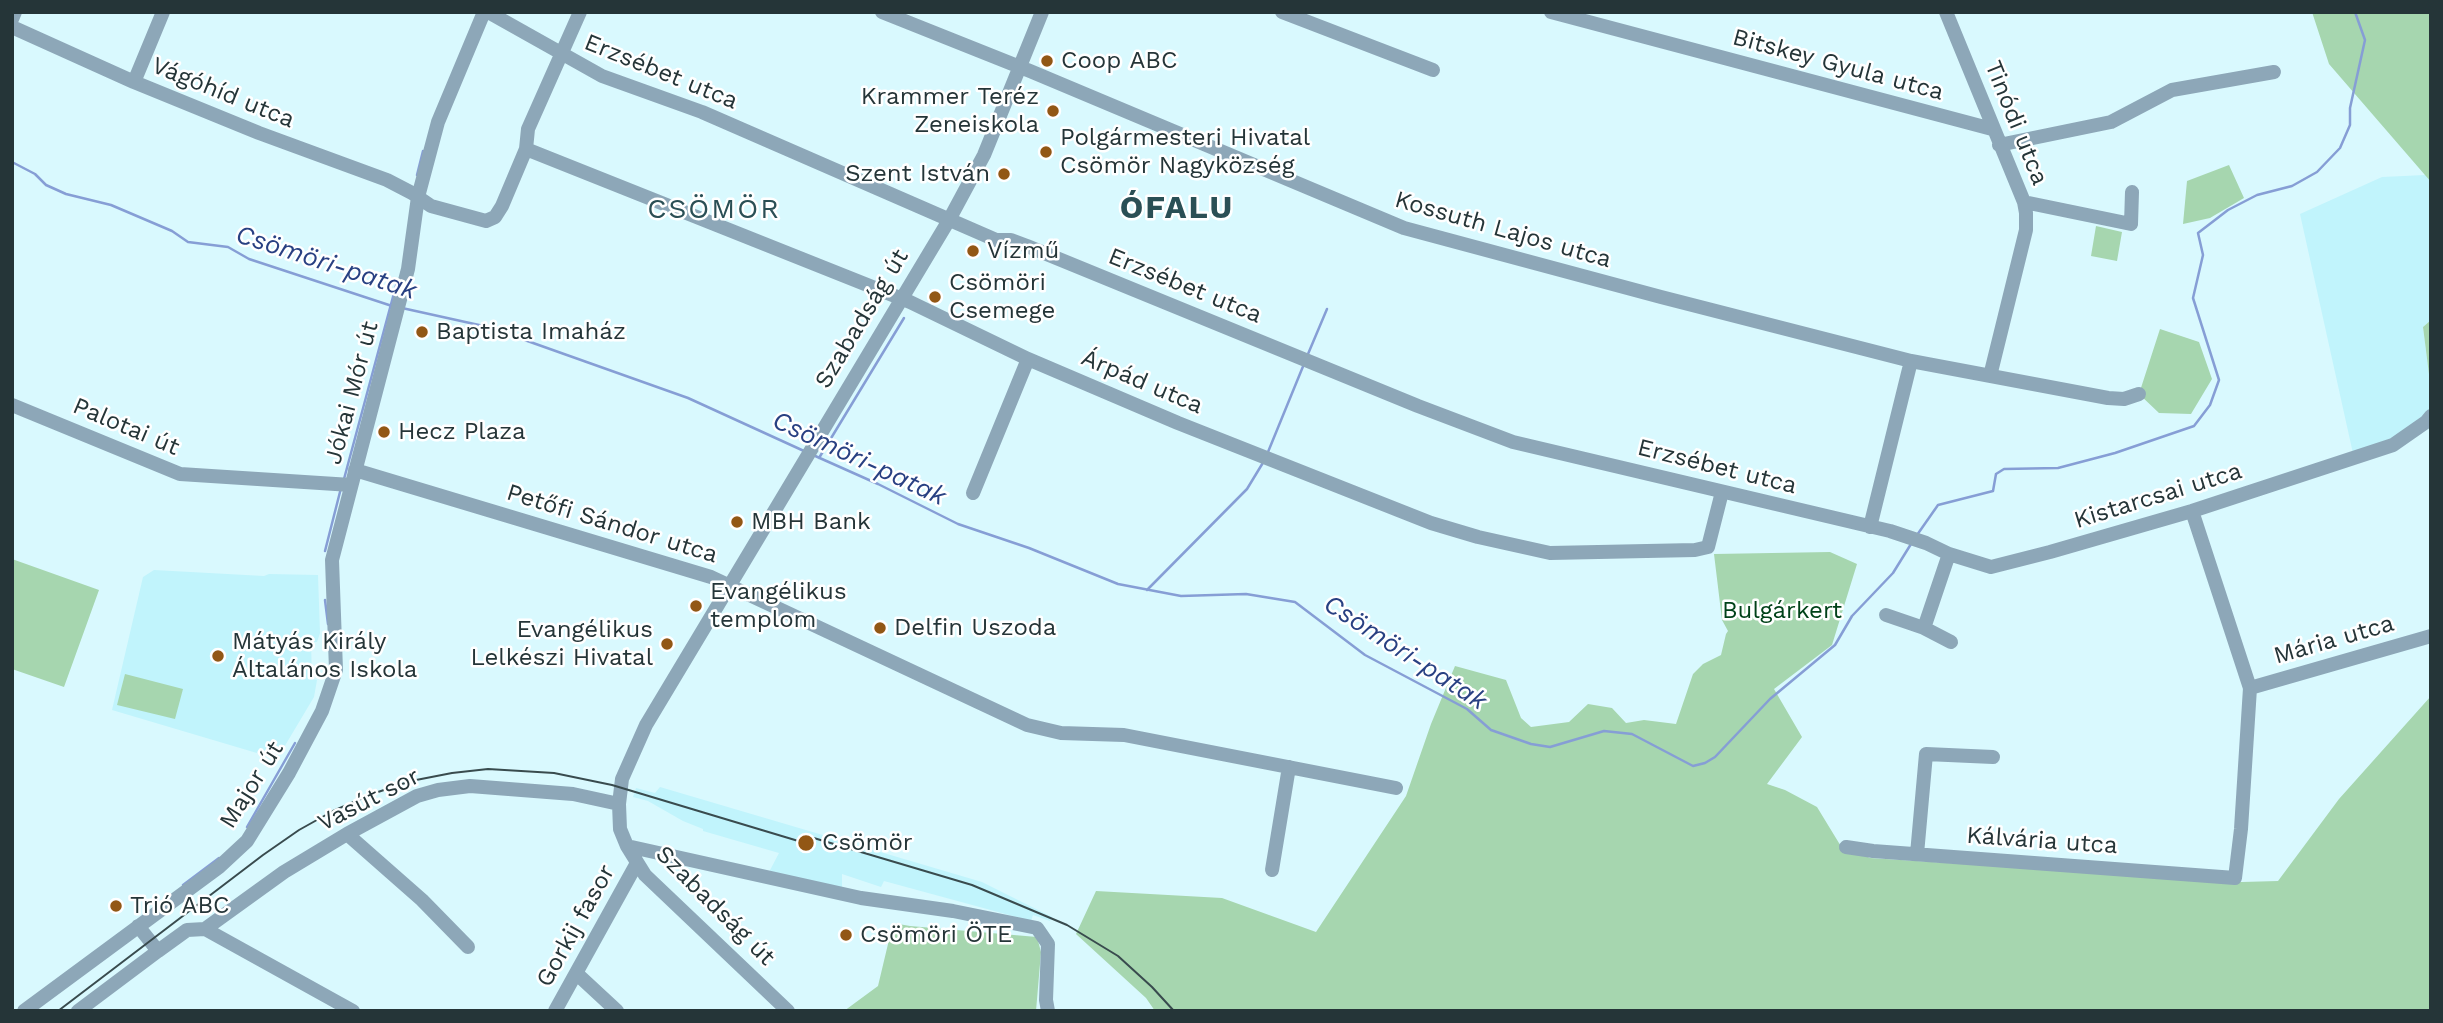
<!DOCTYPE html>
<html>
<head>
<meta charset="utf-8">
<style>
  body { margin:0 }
  #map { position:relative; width:2443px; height:1023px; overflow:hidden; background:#d9f9fe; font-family:"Work Sans",sans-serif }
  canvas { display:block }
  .frame { position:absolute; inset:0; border:14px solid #253538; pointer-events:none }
</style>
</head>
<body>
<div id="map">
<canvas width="2443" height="1023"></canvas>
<div class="frame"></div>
</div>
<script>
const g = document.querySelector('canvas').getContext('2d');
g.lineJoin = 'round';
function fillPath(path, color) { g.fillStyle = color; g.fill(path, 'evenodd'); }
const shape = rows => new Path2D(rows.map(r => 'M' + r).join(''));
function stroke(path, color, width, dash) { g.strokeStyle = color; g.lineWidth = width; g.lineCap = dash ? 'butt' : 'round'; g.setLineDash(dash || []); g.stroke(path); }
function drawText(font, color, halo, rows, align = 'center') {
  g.font = font + ' "Work Sans",sans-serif'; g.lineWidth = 5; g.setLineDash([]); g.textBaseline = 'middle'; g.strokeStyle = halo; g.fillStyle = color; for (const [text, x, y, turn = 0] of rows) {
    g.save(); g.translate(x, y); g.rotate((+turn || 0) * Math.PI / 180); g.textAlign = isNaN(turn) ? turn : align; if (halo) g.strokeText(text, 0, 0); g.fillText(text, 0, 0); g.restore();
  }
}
fillPath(shape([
  [2425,175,2431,182,2431,320,2423,327,2431,390,2431,416,2426,422,2354,458,2300,214,2382,177],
  [154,570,264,576,269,574,318,575,320,633,317,642,311,642,312,679,317,680,314,697,277,759,112,710,143,577],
  [660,787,982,882,1052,917,1050,921,1033,915,1031,921,884,881,881,887,842,874,842,891,768,874,779,853,703,831,703,829,683,821,648,801,633,797,636,788,655,793]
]), '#c1f4fc');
fillPath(shape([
  [2312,12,2431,12,2431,182,2329,64],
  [2229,165,2244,198,2210,218,2183,224,2187,181],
  [2096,226,2122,232,2117,261,2091,256],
  [2431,320,2431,390,2423,327],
  [2160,329,2199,342,2212,379,2191,414,2159,413,2139,394],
  [1830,552,1857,564,1832,645,1774,689,1802,737,1767,784,1785,790,1817,807,1842,848,1846,847,1870,858,2242,882,2278,881,2339,799,2431,696,2431,1011,1155,1011,1146,998,1076,934,1096,891,1222,898,1316,932,1406,796,1431,724,1455,666,1506,680,1521,718,1531,727,1569,722,1588,704,1612,708,1626,723,1644,720,1676,724,1693,674,1703,664,1721,655,1726,634,1728,631,1722,620,1714,554],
  [12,559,99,590,64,687,12,669],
  [125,674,183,689,175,719,117,705],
  [893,923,910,926,1037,937,1041,952,1036,1011,844,1011,878,986]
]), '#a6d6af');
stroke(shape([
  [12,162,35,174,46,185,66,194,111,205,172,231,188,242,228,247,249,259,392,306],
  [417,175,423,151],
  [402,308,488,327,688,398,804,451],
  [1308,354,1327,309],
  [1268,452,1304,364],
  [813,455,878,484,958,524,1029,548,1118,584,1181,596,1246,594,1295,602,1365,655,1467,709,1491,730,1531,744,1550,747,1604,731,1632,734,1693,766,1705,763,1715,757,1770,699,1835,645,1852,616,1893,573,1911,544],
  [819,458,904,318],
  [344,479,397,282],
  [1917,535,1938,505,1993,491,1996,474,2004,469,2058,468,2115,453,2194,426,2210,405,2219,380,2193,298,2203,255,2198,233,2228,210,2257,195,2292,186,2317,172,2340,148,2350,125,2350,108,2365,40,2355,12],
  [325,551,341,488],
  [1147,590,1247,489,1264,461],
  [325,600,328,624],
  [247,827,295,743],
  [183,885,219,858]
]), '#869ed5', 2.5);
stroke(shape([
  [488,12,602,76,702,112,996,240,1011,240,1027,246,1418,406,1513,442,1890,531,1926,543,1949,554,1991,567,2050,552,2192,511,2393,445,2426,422,2431,416],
  [882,12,1030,71,1404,228,1661,297,1911,361,2108,398,2124,399,2139,394],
  [1282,12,1433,70],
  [1551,12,1992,129],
  [1946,12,2024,202,2026,213,2026,230,1990,376],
  [12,19,15,12],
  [12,27,134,82,259,133,387,180,412,193,431,206,486,221,495,217,502,206,526,149,528,129,580,12],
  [134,82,163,12],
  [1999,145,2111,122,2172,90,2274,72],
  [526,149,910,302,1028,359,1178,423,1431,523,1478,537,1550,553,1695,550,1708,547,1722,492],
  [2024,202,2131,224,2132,192],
  [12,405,180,474,351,485],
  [355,470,711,577,1027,725,1061,733,1124,735,1396,788],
  [973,493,1028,359],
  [1870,527,1911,361],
  [1886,615,1924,628,1949,554],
  [1924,628,1951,642],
  [2250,688,2431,636],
  [347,834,422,900,468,947],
  [627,846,861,898,953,911,1037,928,1048,944,1046,1000,1048,1011],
  [1846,847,1873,851,2235,878,2241,829,2250,688,2192,511],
  [1917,854,1926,754,1993,757],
  [1272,870,1289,767],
  [138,926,158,951,187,930,205,929,353,1011],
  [205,929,284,872,347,834,417,796,438,790,470,786,573,794,619,804],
  [576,973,617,1011],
  [24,1011,219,867,247,841,289,773,322,711,336,670,332,560,408,269,418,197,438,122,484,12],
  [78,1011,158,951],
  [555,1011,637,863],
  [788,1011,645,875,627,846,620,829,619,804,622,779,646,725,949,220,984,155,1042,12]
]), '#8da7b8', 14);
stroke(shape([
  [807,836,972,885,1067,925,1118,956,1152,987,1174,1011],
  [58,1011,263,855,299,830,333,811,372,794,411,781,452,773,488,769,554,773,612,785,805,843]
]), '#394b4e', 2);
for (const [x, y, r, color] of [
  [1047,61,7,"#925715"],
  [1053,111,7,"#925715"],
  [1046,152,7,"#925715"],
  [1004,174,7,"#925715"],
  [973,251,7,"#925715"],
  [935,297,7,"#925715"],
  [422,332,7,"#925715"],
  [384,432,7,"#925715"],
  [737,522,7,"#925715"],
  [696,606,7,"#925715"],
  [880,628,7,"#925715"],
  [667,644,7,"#925715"],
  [218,656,7,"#925715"],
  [806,843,9,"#925715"],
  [116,906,7,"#925715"],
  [846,935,7,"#925715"]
]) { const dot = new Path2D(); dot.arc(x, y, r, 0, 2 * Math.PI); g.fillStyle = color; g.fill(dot); stroke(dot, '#fff', 2.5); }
drawText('24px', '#253538', '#fff', [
  ["Coop ABC",1061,61],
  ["Krammer Teréz",1039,97,"right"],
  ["Zeneiskola",1039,125,"right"],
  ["Polgármesteri Hivatal",1060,138],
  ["Csömör Nagyközség",1060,166],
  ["Szent István",990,174,"right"],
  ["Vízmű",987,251],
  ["Csömöri",949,283],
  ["Csemege",949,311],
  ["Baptista Imaház",436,332],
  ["Hecz Plaza",398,432],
  ["MBH Bank",751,522],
  ["Evangélikus",710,592],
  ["templom",710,620],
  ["Delfin Uszoda",894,628],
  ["Evangélikus",653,630,"right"],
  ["Lelkészi Hivatal",653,658,"right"],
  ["Mátyás Király",232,642],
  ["Általános Iskola",232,670],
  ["Csömör",822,843],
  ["Trió ABC",130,906],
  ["Csömöri ÖTE",860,935]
], 'left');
drawText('24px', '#253538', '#fff', [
  ["Bitskey Gyula utca",1838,65,15],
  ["Erzsébet utca",661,72,22],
  ["Vágóhíd utca",223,93,22],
  ["Tinódi utca",2016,123,68],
  ["Kossuth Lajos utca",1503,230,16],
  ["Erzsébet utca",1185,286,22],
  ["Szabadság út",862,319,-59],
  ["Árpád utca",1142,382,23],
  ["Jókai Mór út",352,393,-75],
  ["Palotai út",126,427,23],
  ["Erzsébet utca",1717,467,14],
  ["Kistarcsai utca",2158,496,-17],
  ["Petőfi Sándor utca",612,524,17],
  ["Mária utca",2334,640,-16],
  ["Major út",252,785,-58],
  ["Vasút sor",369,800,-27],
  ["Kálvária utca",2042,841,4],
  ["Szabadság út",715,906,45],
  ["Gorkij fasor",576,926,-61]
]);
drawText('24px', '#004219', '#fff', [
  ["Bulgárkert",1782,611]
]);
drawText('italic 26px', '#284082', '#fff', [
  ["Csömöri-patak",326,263,18],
  ["Csömöri-patak",859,459,25],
  ["Csömöri-patak",1405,653,33]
]);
g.letterSpacing = '2px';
drawText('28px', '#2a4f55', '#fff', [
  ["CSÖMÖR",714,210]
]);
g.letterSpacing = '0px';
g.letterSpacing = '2px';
drawText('bold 32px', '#2a4f55', '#fff', [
  ["ÓFALU",1177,209]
]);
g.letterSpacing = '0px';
</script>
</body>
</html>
